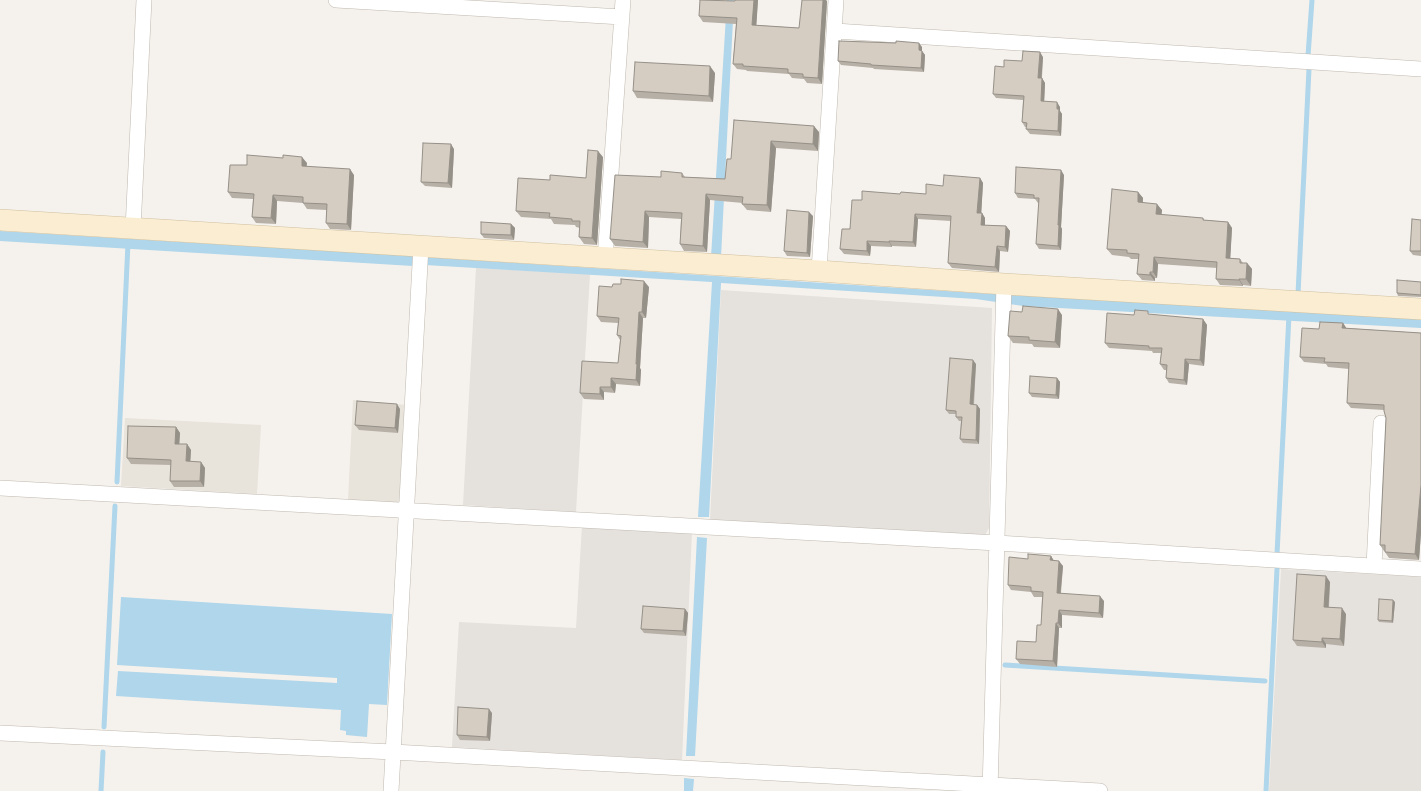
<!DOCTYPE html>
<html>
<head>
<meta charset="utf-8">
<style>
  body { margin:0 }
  canvas { display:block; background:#f5f1ec }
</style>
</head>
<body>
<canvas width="1421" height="791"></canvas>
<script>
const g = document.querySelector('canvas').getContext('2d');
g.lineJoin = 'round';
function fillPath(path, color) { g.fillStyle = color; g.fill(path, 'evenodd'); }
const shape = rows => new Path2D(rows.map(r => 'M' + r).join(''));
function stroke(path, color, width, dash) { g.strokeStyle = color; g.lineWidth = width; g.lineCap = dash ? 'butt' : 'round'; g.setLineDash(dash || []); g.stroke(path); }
fillPath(shape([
  [353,400,406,405,403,497,397,503,348,500],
  [125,418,261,425,257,494,121,486]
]), '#e8e3db');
fillPath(shape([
  [476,268,590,274,576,512,463,505],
  [721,290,992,308,989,528,985,535,710,521],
  [582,525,692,531,682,760,452,747,459,622,576,628],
  [1281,569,1421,577,1421,791,1269,791]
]), '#e5e1dd');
fillPath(shape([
  [727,0,734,0,721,257,711,257],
  [0,231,413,256,413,266,0,241],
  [425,257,977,293,1421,319,1421,328,1023,306,976,299,721,283,709,517,698,517,712,282,425,265],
  [697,537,707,538,695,756,686,756],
  [121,597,392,614,387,705,369,704,367,737,346,735,346,731,340,730,341,710,116,696,118,671,337,683,337,678,117,665],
  [684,778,694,779,693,791,684,791]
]), '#afd6eb');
stroke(shape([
  [1308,56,1312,0],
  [1298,294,1309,69],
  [117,482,128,243],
  [1277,554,1289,315],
  [1005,665,1265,681],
  [104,727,115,506],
  [101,791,103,752],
  [1266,791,1277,569]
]), '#afd6eb', 5);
const street = shape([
  [336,0,622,17],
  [835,31,1421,69],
  [133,229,144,0],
  [605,259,623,0],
  [819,271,836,0],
  [0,488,997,543,1421,569],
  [1374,566,1381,423],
  [0,733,393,752,1100,791],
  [391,791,421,246],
  [990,791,1004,284]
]);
const secondary = shape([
  [0,220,819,271,1004,284,1421,309]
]);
stroke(street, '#bfb9af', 16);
stroke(secondary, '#d0c0a0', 22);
stroke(street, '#fff', 15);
stroke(secondary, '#faedd1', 21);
fillPath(shape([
  [735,0,758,0,756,25,799,28,827,1,822,84,807,83,804,79,792,78,789,74,747,71,746,70,737,69,733,64,736,24,703,22,699,16,735,1],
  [922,47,922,51,925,55,924,72,874,69,873,68,841,65,838,61],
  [1043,57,1042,78,1045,83,1044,101,1060,107,1060,111,1062,114,1061,136,1030,134,1026,129,1027,127,1025,127,1022,122,1023,100,996,98,993,94,1004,67,1022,61],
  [715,73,713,102,637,98,633,91],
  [734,120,819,132,818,151,776,148,771,212,747,210,742,204,743,203,710,200,707,252,684,251,680,244,681,219,649,217,648,248,615,246,610,239,661,177,682,173,685,177,725,179,731,159],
  [454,149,452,188,425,186,421,182],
  [603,157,597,245,584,244,579,237,580,228,576,227,575,225,554,224,551,219,521,217,516,211,550,180,586,178],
  [307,163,306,166,354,175,351,230,330,229,326,223,327,210,307,209,303,203,277,201,276,224,256,223,252,217,253,199,232,198,228,192],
  [1064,175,1061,227,1062,229,1061,250,1039,249,1036,244,1039,203,1038,203,1035,199,1018,198,1015,193],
  [980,178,983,183,981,213,982,213,985,218,985,225,1006,226,1010,231,1008,252,1000,251,999,272,952,268,948,263,951,221,918,219,916,247,892,246,892,247,871,246,870,256,844,254,840,249,850,229,862,200,900,194,926,194,943,186],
  [1138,192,1143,198,1143,203,1162,210,1161,215,1203,218,1204,220,1228,222,1232,228,1230,258,1240,259,1243,263,1247,263,1252,269,1251,286,1243,285,1243,286,1220,285,1216,279,1217,268,1158,264,1157,278,1155,278,1155,281,1142,280,1137,274,1138,259,1131,259,1129,257,1112,255,1107,249],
  [813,216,810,257,787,256,784,251],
  [1421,220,1421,256,1413,255,1410,251],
  [511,224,515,228,514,240,484,238,481,234],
  [1421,282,1421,297,1398,296,1397,293],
  [612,287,649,287,646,318,643,318,640,368,641,370,640,386,616,384,615,393,604,392,604,400,584,399,580,393,618,363,620,340,617,335,618,323,601,322,597,316],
  [1062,315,1060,348,1034,347,1032,344,1013,343,1008,336],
  [1134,315,1151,315,1203,319,1207,325,1204,366,1189,364,1187,385,1169,383,1166,378,1166,370,1164,370,1160,364,1161,353,1153,353,1152,351,1109,348,1105,343],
  [1343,323,1346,328,1421,333,1421,533,1419,560,1389,558,1385,552,1385,551,1384,551,1380,545,1386,418,1384,410,1351,408,1347,403,1349,369,1328,367,1326,364,1304,362,1300,357,1319,329],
  [976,364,974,405,977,405,980,409,979,444,963,443,960,439,961,421,959,421,956,417,956,414,949,414,946,410],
  [1057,378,1060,382,1059,399,1032,397,1029,393],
  [400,409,398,433,359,430,355,425],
  [176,427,180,433,179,444,187,444,191,450,190,462,201,462,205,468,204,487,174,487,170,481,171,465,131,464,127,458],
  [1051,556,1054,561,1063,566,1061,593,1104,601,1103,618,1062,615,1062,628,1059,628,1057,667,1020,664,1016,659,1036,642,1041,625,1042,597,1034,597,1031,592,1011,590,1008,585,1028,559],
  [1330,582,1329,607,1346,614,1344,646,1326,644,1326,648,1297,646,1293,640],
  [1395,602,1393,623,1379,622,1378,620],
  [685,609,688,613,686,636,644,633,641,629],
  [492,713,490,741,460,740,457,735]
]), '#b7b0a7');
fillPath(shape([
  [754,0,758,0,756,31,752,25],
  [823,0,826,0,827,1,822,84,818,78],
  [919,43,922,47,922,55,919,50],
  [922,51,925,55,924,72,921,68],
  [1040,52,1043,57,1041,83,1038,78],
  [710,66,715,73,713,102,709,96],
  [1042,78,1045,83,1044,106,1041,101],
  [1057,102,1060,107,1060,111,1062,114,1061,136,1058,131],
  [814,126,819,132,818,151,813,144],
  [771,141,776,148,771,212,767,205],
  [451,144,454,149,452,188,448,183],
  [598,151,603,157,597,245,592,238],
  [302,157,307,163,306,172,302,166],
  [350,169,354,175,351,230,347,224],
  [1061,170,1064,175,1061,227,1062,229,1061,250,1058,246,1058,225],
  [980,178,983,183,981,218,977,213],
  [1138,192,1143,198,1142,209,1138,202],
  [706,194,710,200,707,252,703,246],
  [273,195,277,201,276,224,271,218],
  [1157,204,1162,210,1161,221,1156,214],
  [645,211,649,217,648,248,643,242],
  [809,212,813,216,810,257,807,253],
  [982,213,985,218,985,230,981,225],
  [915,214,918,219,916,247,913,242],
  [1228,222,1232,228,1230,264,1226,258],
  [511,224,515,228,514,240,511,235],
  [1006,226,1010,231,1008,252,1005,247],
  [867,241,871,246,870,256,867,251],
  [889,241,892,246,892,247,889,242],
  [997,246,1000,251,999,272,995,267],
  [1154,257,1158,264,1157,278,1153,272],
  [1247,263,1252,269,1251,286,1246,279],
  [1150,272,1155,278,1155,281,1150,275],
  [1239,279,1243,285,1243,286,1239,280],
  [644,281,649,287,646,318,642,312],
  [1058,309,1062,315,1060,348,1055,342],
  [639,312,643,318,640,368,641,370,640,386,636,380,636,364],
  [1203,319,1207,325,1204,366,1200,360],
  [1343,323,1347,329,1342,328],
  [1185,359,1189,364,1187,385,1184,380],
  [973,360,976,364,973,408,970,404],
  [611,378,616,384,615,393,611,387],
  [1057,378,1060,382,1059,399,1056,395],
  [600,387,604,392,604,400,600,394],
  [397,404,400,409,398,433,395,428],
  [977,405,980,409,979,444,976,440],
  [176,427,180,433,179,449,175,444],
  [187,444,191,450,190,467,186,461],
  [201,462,205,468,204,487,200,481],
  [1421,485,1421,533,1419,560,1415,554],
  [1051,556,1054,561,1050,560],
  [1059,561,1063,566,1060,598,1057,593],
  [1326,576,1330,582,1328,613,1324,607],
  [1100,596,1104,601,1103,618,1099,613],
  [1393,600,1395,602,1393,623,1392,621],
  [1342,608,1346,614,1344,646,1340,639],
  [685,609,688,613,686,636,683,631],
  [1059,610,1062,615,1062,628,1058,623],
  [1056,623,1059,628,1057,667,1053,661],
  [1322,638,1326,644,1326,648,1322,642],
  [489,709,492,713,490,741,487,737]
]), '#959088');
const building = shape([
  [700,0,735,1,735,0,754,0,752,25,799,28,802,0,823,0,818,78,803,77,803,74,788,73,788,69,743,66,743,64,733,64,737,18,699,16,700,0],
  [839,41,896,43,896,41,919,43,919,50,922,51,921,68,871,65,871,64,838,61,839,41],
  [1023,51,1040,52,1038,78,1042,78,1041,101,1057,102,1057,109,1059,109,1058,131,1026,129,1027,123,1022,122,1024,96,993,94,995,66,1004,67,1004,60,1022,61,1023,51],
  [635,62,710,66,709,96,633,91,635,62],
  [734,120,814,126,813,144,771,141,767,205,742,204,743,197,706,194,703,246,680,244,682,213,645,211,643,242,610,239,615,175,661,177,661,171,682,173,682,177,725,179,727,159,731,159,734,120],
  [423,143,451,144,448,183,421,182,423,143],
  [588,150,598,151,592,238,579,237,580,221,572,221,572,219,549,217,550,213,516,211,518,178,550,180,550,175,586,178,588,150],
  [247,155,283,158,283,155,302,157,302,166,350,169,347,224,326,223,327,204,303,203,303,197,273,195,271,218,252,217,254,194,228,192,230,165,247,165,247,155],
  [1016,167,1061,170,1058,225,1059,225,1058,246,1036,244,1039,198,1034,198,1034,195,1015,193,1016,167],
  [944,175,980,178,977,213,982,213,981,225,1006,226,1005,247,997,246,995,267,948,263,951,216,915,214,913,242,889,241,889,242,867,241,867,251,840,249,842,229,850,229,852,200,862,200,862,191,900,194,901,192,926,194,926,184,943,186,944,175],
  [1112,189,1138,192,1138,202,1157,204,1156,214,1203,218,1203,220,1228,222,1226,258,1240,259,1240,263,1247,263,1246,279,1239,279,1239,280,1216,279,1217,262,1154,257,1153,272,1150,272,1150,275,1137,274,1139,254,1127,253,1127,250,1107,249,1112,189],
  [787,210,809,212,807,253,784,251,787,210],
  [1412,219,1421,220,1421,251,1410,251,1412,219],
  [481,222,511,224,511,235,481,234,481,222],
  [621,279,644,281,642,312,639,312,636,364,637,364,636,380,611,378,611,387,600,387,600,394,580,393,582,361,618,363,621,336,617,335,619,318,597,316,599,286,612,287,613,284,621,284,621,279],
  [1397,280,1421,282,1421,295,1397,293,1397,280],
  [1023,306,1058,309,1055,342,1029,340,1029,337,1008,336,1010,311,1022,312,1023,306],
  [1135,310,1148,311,1148,314,1203,319,1200,360,1185,359,1184,380,1166,378,1167,365,1160,364,1162,348,1149,348,1149,346,1105,343,1107,313,1134,315,1135,310],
  [1320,322,1343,323,1342,328,1421,333,1421,485,1415,554,1385,552,1385,545,1380,545,1386,418,1384,411,1384,405,1347,403,1349,363,1324,362,1325,358,1300,357,1302,328,1319,329,1320,322],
  [950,358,973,360,970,404,977,405,976,440,960,439,962,417,956,417,956,411,946,410,950,358],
  [1030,376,1057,378,1056,395,1029,393,1030,376],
  [357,401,397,404,395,428,355,425,357,401],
  [128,426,176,427,175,444,187,444,186,461,201,462,200,481,170,481,171,460,127,458,128,426],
  [1028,554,1051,556,1050,560,1059,561,1057,593,1100,596,1099,613,1059,610,1058,623,1056,623,1053,661,1016,659,1017,641,1036,642,1037,625,1041,625,1043,592,1031,591,1031,587,1008,585,1009,557,1028,559,1028,554],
  [1297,574,1326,576,1324,607,1342,608,1340,639,1322,638,1322,642,1293,640,1297,574],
  [1379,599,1393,600,1392,621,1378,620,1379,599],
  [643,606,685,609,683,631,641,629,643,606],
  [458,707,489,709,487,737,457,735,458,707]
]);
fillPath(building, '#d5cdc2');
stroke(building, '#959088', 1);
</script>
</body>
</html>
